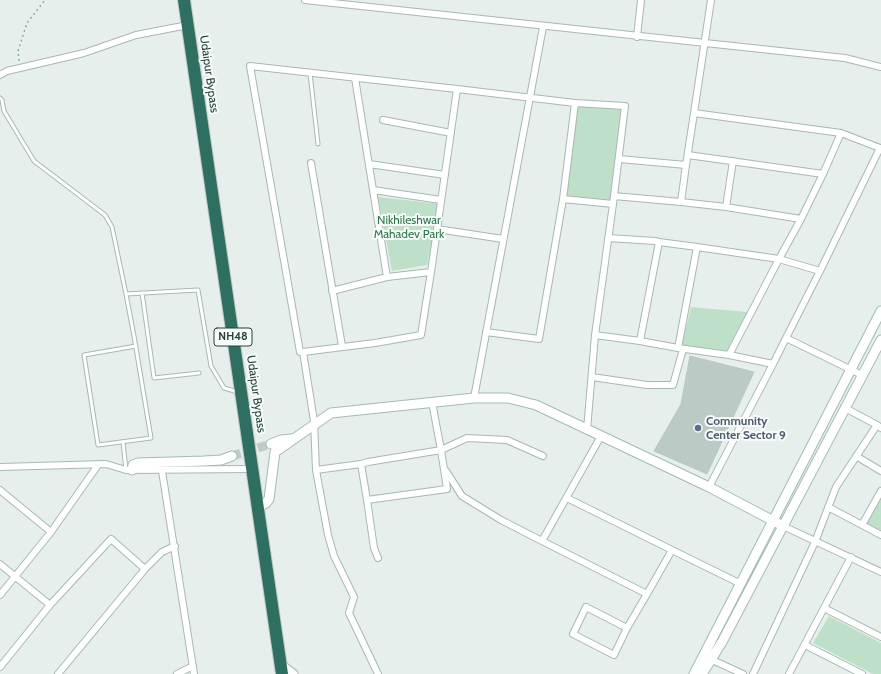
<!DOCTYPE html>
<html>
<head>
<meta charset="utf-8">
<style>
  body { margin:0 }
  canvas { display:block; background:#e6efeb }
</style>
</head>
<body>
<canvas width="881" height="674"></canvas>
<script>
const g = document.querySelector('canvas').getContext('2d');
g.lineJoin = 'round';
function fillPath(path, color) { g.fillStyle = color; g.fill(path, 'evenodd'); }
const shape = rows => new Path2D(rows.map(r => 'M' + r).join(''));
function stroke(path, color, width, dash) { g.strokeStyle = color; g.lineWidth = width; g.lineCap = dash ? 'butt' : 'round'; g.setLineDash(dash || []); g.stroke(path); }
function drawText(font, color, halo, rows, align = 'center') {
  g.font = font + ' Cabin,sans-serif'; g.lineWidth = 4; g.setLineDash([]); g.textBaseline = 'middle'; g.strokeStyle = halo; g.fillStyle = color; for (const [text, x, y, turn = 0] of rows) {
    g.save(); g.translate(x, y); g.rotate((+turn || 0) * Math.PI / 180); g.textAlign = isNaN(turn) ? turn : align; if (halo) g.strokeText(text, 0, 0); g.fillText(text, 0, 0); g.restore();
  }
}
fillPath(shape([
  [577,106,625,110,610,204,566,195],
  [378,197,440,204,427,265,392,271],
  [691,307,747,312,728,351,682,345],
  [881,496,881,533,864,525],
  [829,616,881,643,881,674,873,674,813,643]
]), '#bfe0c8');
const building = shape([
  [690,356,754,372,707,474,654,451,681,404,690,356]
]);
fillPath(building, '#bbcac4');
stroke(building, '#b8c9c2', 1);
stroke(shape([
  [232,456,271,444]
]), '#bfccc8', 9, [9, 4.5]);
const lane = shape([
  [310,73,318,144],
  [0,98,2,100,4,111,34,161,105,215,112,227,126,294,198,290,211,366,224,388,238,392],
  [142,293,154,378,199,373],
  [126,294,134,336,151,438,98,445,84,355,136,346],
  [123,442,126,470]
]);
const street = shape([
  [305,0,845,58,881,67],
  [637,37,641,0],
  [0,75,7,71,84,53,136,35,188,25],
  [355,78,387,277],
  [457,89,575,103],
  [694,113,711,0],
  [383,120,451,133],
  [841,133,880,148],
  [733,161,726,207,801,219,823,174],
  [311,163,342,346],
  [369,164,445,175],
  [686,165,694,113,841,133,823,174,688,155],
  [373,190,441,200],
  [614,196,681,202,686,165,619,159],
  [563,199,575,103,625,106,613,204],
  [681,202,726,207],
  [437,229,503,239],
  [608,238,655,241,659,242,697,247,779,259,729,355,678,348,697,247],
  [820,271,880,148,881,148],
  [486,332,539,339,563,199,613,204,595,335,587,430],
  [595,335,640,341,659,242],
  [786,338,820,271,779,259,801,219],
  [640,341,678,348],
  [303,352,300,352,250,66,457,89,431,272,387,277,332,291],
  [773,364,786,338,862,375],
  [592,377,647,385,673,385,683,349],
  [474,398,543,27],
  [432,402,441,450,447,489,367,500,361,464,368,462,441,450,467,438,507,440,543,456],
  [845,408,877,425],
  [856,456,881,471],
  [361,464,316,470,328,535,334,556,354,597,349,613,378,674],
  [0,467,106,464,126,470,252,469],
  [316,470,314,421,303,352,375,343,421,335,431,272],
  [162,471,194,674],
  [446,471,462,496,501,520,542,541,601,436],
  [709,487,773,364,729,355],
  [0,490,51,532],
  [367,500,374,548,378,558],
  [828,507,881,535],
  [862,525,881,491],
  [783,526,881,572],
  [542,541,647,594,672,550,567,498],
  [672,550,741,584],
  [0,564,50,605],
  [0,595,51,532,98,465],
  [824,608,881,637],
  [627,628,614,655,573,634,586,607,627,628,647,594],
  [805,645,862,674],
  [710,659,743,674],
  [0,667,50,605,111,539,145,569],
  [58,674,145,569,162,552,175,546],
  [177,674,193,666],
  [753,674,815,542,836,487,877,425,881,428],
  [789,674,851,557]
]);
const secondary = shape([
  [271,444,281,440,292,439],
  [132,470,133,465,138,463,204,461,221,460,232,456],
  [258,507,266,503,269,499,275,452,331,413,474,398,508,398,536,405,709,487,783,526],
  [281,665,293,674],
  [694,674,881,311],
  [702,674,722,642,881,340]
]);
const highway = shape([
  [184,0,282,674]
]);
stroke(lane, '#a8b8b2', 5);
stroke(street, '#a8b8b2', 8);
stroke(secondary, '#a4bbb3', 11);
stroke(highway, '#c2cac8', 14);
stroke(shape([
  [19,61,18,51,27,23,45,0]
]), '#86b3a5', 1.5, [2, 3]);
stroke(lane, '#fff', 3);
stroke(street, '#fff', 6);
stroke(secondary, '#fff', 9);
stroke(highway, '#2f6f62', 12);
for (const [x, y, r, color] of [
  [698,428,4,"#5c6f8a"]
]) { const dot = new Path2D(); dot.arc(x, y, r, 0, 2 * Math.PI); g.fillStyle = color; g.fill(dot); stroke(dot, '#f7fbf9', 1.5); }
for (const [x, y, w] of [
  [233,337,38]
]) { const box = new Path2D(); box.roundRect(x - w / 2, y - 9, w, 18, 3); g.fillStyle = '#f7fbf9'; g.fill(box); stroke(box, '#24423a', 1); }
drawText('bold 11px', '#24423a', null, [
  ["NH48",233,337]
]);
drawText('12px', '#24423a', '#f7fbf9', [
  ["Udaipur Bypass",209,74,82],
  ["Udaipur Bypass",256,394,82]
]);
drawText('12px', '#2d7a4b', '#f7fbf9', [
  ["Nikhileshwar",409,220],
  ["Mahadev Park",409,234]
]);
drawText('bold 12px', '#4e5e75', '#f7fbf9', [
  ["Community",706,421],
  ["Center Sector 9",706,435]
], 'left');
</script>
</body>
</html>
